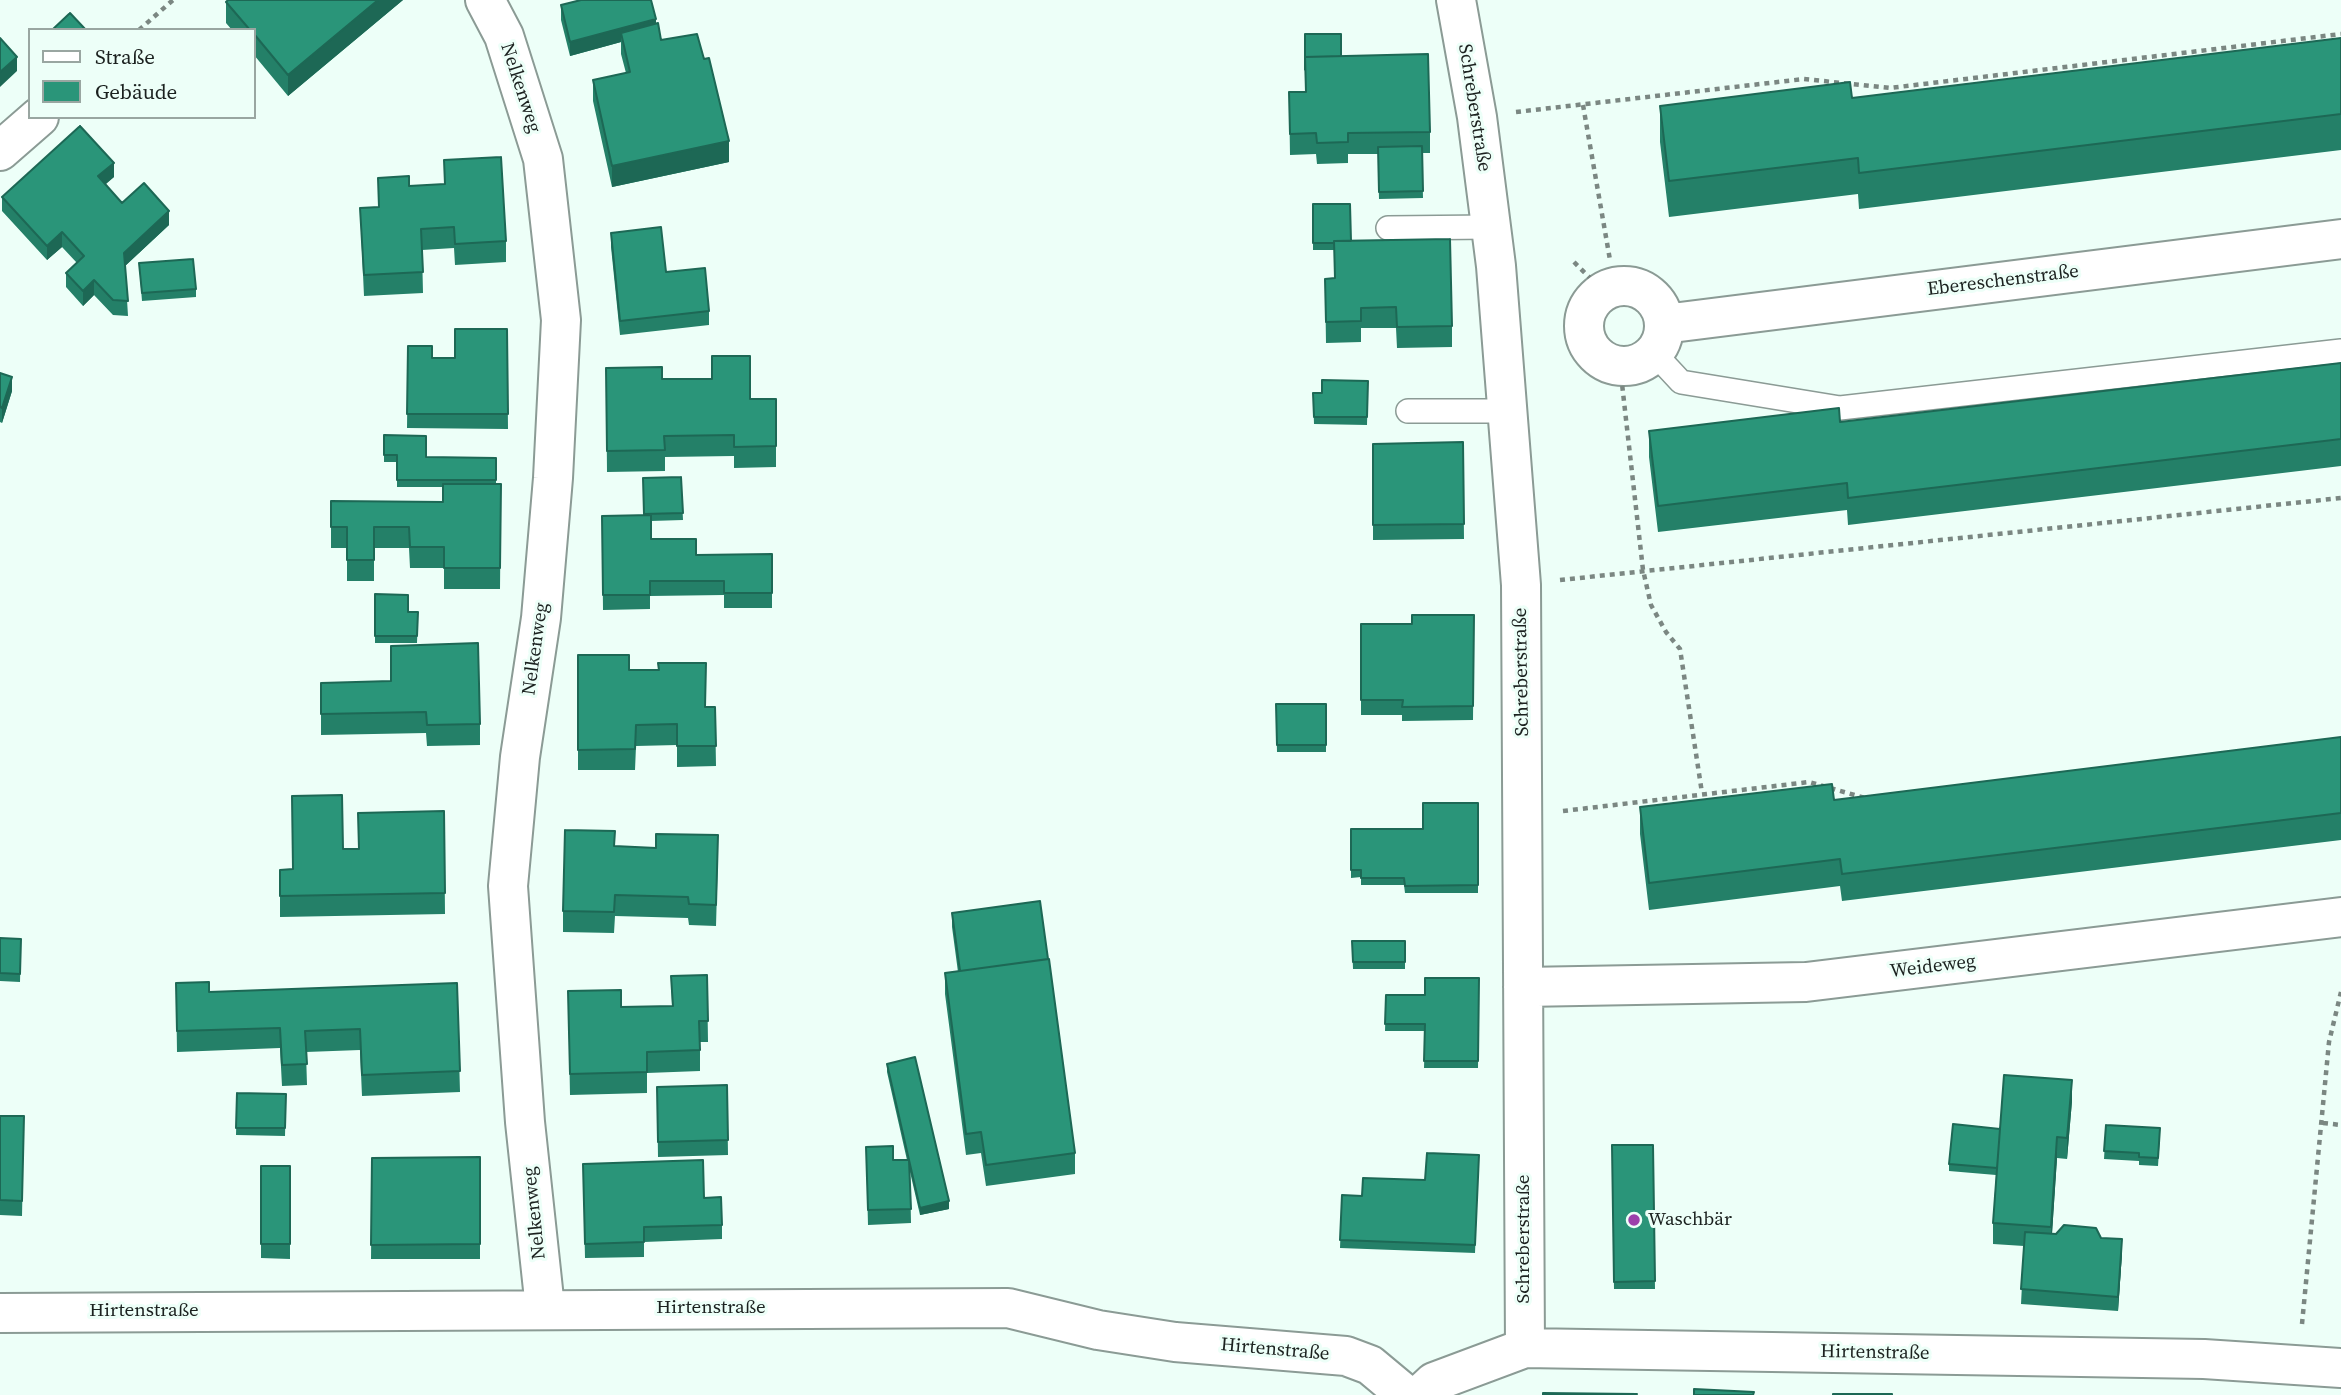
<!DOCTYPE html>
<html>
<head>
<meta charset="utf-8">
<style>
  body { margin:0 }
  #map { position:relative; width:2341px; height:1395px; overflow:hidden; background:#edfff8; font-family:"Source Serif 4",serif }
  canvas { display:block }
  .legend { position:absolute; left:28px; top:28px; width:228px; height:91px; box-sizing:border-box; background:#edfff8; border:2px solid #99a6a1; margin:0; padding:9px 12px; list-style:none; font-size:21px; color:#1b211f }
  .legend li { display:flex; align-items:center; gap:14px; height:35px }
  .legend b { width:35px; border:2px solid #99a6a1 }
</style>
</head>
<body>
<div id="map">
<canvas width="2341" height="1395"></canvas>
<ul class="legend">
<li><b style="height:9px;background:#fff"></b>Straße</li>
<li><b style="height:19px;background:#2a9579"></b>Gebäude</li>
</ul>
</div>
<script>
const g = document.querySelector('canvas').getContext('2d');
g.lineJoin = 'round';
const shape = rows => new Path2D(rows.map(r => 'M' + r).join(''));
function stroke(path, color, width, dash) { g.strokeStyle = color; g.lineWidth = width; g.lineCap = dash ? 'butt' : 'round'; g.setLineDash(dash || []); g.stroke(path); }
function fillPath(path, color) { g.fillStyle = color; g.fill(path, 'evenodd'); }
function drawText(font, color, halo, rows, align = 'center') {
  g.font = font + ' "Source Serif 4",serif'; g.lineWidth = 6; g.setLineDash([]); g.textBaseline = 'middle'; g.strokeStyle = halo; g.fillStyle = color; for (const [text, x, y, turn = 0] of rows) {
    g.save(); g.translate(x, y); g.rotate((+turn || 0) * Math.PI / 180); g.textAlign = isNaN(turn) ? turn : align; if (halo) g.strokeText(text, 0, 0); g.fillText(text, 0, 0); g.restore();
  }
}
const service = shape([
  [1388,228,1491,227],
  [1654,353,1681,382,1840,408,2341,351],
  [1408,411,1508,411]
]);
const minor = shape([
  [485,0,504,36,543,159,561,320,553,478,541,618,520,757,508,886,525,1122,545,1308],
  [1456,0,1477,117,1496,266,1521,585,1525,1348],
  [0,151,39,117],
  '1584 326a40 40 0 1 1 80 0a40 40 0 1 1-80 0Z',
  [1664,324,2341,239],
  [1523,987,1806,982,2341,917],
  [0,1313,1008,1308,1098,1330,1175,1342,1346,1356,1370,1365,1406,1395],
  [1420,1395,1434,1382,1525,1348,2204,1359,2341,1368]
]);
stroke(service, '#8b9b95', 26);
stroke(minor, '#8b9b95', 42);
stroke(shape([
  [139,30,173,0],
  [1583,105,1610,260],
  [1516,112,1804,79,1890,88,2341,34],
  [1574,262,1603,291],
  [1620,366,1643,570,1651,605,1666,632,1680,649,1702,793],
  [1560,580,2341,498],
  [1563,811,1809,782,1865,798],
  [2323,1123,2341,1125],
  [2302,1324,2329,1042,2341,992]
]), '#7b8782', 4.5, [5, 5]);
stroke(service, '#fff', 23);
stroke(minor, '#fff', 38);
fillPath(shape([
  [403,0,288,96,254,55,254,30,232,30,226,23,226,2],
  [561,5,656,23,661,40,729,162,612,187,593,101,593,80,626,73,621,54,621,42,570,56,561,20],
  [1305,34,1341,56,1430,132,1430,153,1422,153,1423,198,1379,199,1378,154,1348,154,1348,163,1317,164,1316,154,1290,155,1289,92,1306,92],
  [2341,38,2341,150,1859,209,1858,194,1669,217,1660,142,1660,106,1852,98],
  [444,160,506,241,506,262,455,265,454,248,422,250,423,293,364,296,360,208,378,207,378,178,409,186,444,184],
  [114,177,105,184,122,203,169,225,125,266,128,316,113,315,94,295,83,306,66,287,66,273,77,263,62,247,47,260,2,211,2,197],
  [1313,204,1351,241,1452,326,1452,347,1397,348,1396,328,1361,328,1361,342,1326,343,1325,279,1334,278,1334,250,1313,250],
  [611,233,666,272,709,311,709,325,620,335,611,247],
  [139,263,196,289,196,297,142,301],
  [507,329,508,429,407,428,408,346,432,358,455,358],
  [712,356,750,399,776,399,776,467,734,468,734,456,665,457,665,471,607,472,606,368,662,379,712,379],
  [2341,363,2341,466,1848,525,1847,510,1658,532,1649,457,1649,431,1840,422],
  [0,373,12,391,2,423,0,422],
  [1368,381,1367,425,1314,424,1313,393,1322,393],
  [384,435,426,457,496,458,496,484,501,484,500,589,444,589,444,568,410,568,409,548,374,548,374,581,347,581,347,548,331,548,331,501,443,502,443,487,397,487,397,462,384,462],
  [1463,442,1464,539,1373,540,1373,444],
  [681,477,683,520,651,521,651,539,696,555,772,554,772,608,724,608,724,595,650,596,650,609,603,610,602,516,644,515,643,478],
  [375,594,408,612,418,612,417,643,375,643],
  [1474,615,1473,720,1402,721,1402,715,1361,715,1361,624,1412,624],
  [578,655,629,670,706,707,715,707,716,766,677,767,677,745,636,746,635,770,578,770],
  [321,683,480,724,480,745,427,746,426,733,321,735],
  [1276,704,1326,704,1326,752,1277,752],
  [2341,737,2341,840,1842,901,1840,886,1649,910,1640,834,1640,807,1834,800],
  [1478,803,1478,893,1405,893,1404,885,1361,885,1361,877,1351,878,1351,829,1423,829],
  [444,811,445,914,280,917,280,870,293,869,343,849,358,849],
  [615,846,718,856,716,926,689,925,688,918,615,916,614,933,563,932,563,911],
  [952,913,1075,1153,1075,1174,986,1186,981,1153,966,1155,945,994,945,973,958,972,952,927],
  [0,938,21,939,20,982,0,981],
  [1352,941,1405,941,1405,969,1353,969],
  [707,975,708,1042,700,1042,700,1071,647,1073,647,1093,570,1095,568,991,621,1007,672,1006,671,976],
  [1479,978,1478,1068,1424,1068,1425,1031,1385,1031,1386,995,1425,995],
  [176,983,209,992,457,983,460,1092,362,1096,360,1050,306,1052,307,1085,282,1086,280,1048,177,1052],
  [887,1064,949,1209,920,1215,910,1172,911,1223,868,1225,866,1147,893,1160,907,1160,887,1072],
  [727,1085,728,1155,658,1157,657,1087],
  [237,1093,286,1094,285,1136,236,1135],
  [2072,1101,2067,1159,2057,1158,2052,1234,2101,1238,2122,1253,2118,1311,2021,1304,2024,1246,1993,1244,1993,1223,1996,1175,1949,1171,1949,1164,2000,1129],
  [0,1116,24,1116,22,1216,0,1215],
  [2106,1125,2160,1136,2158,1166,2139,1165,2139,1161,2104,1159],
  [1612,1145,1653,1145,1655,1289,1614,1289],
  [1479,1155,1475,1253,1340,1248,1342,1195,1362,1196,1425,1180],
  [480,1157,480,1259,371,1259,372,1158],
  [583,1164,704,1198,722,1225,722,1239,644,1242,644,1257,585,1258],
  [261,1166,290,1166,290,1259,261,1258]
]), '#248068');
fillPath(shape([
  [378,0,403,0,288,96,288,75],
  [656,19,656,33,621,33,621,42,570,56,570,42],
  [17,57,17,71,0,87,0,72],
  [729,141,729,162,612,187,612,166],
  [114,163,114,177,98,191,98,176],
  [169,211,169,225,124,267,124,253],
  [62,232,62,247,47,260,47,246],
  [94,280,94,295,83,306,83,291],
  [12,377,12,391,2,423,2,408],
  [2072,1080,2072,1101,2067,1159,2067,1138],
  [2057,1137,2057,1158,2051,1248,2051,1227],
  [949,1201,949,1209,920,1215,920,1208],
  [2122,1239,2122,1253,2118,1311,2118,1297]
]), '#1d6855');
const building = shape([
  [228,0,378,0,288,75,254,34,254,30,250,30,226,2,228,0],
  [581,0,651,0,656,19,570,42,561,5,581,0],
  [70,13,86,30,52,30,70,13],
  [658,23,661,40,697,34,704,59,709,58,729,141,612,166,593,80,630,72,621,33,658,23],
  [1305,34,1341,34,1341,56,1305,57,1305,70,1305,34],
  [0,38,17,57,0,72,0,38],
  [2341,38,2341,114,1859,173,1858,158,1669,181,1660,106,1850,82,1852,98,2341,38],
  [1428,54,1430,132,1348,133,1348,142,1317,143,1316,133,1290,134,1289,92,1306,92,1305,57,1428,54],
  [80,126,114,163,98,176,122,203,144,183,169,211,124,253,128,301,113,300,94,280,83,291,66,273,84,256,62,232,47,246,2,197,80,126],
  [1422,146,1423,191,1379,192,1378,147,1422,146],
  [501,157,506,241,455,244,454,227,421,229,423,272,364,275,360,208,379,207,378,178,409,176,409,186,445,184,444,160,501,157],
  [1313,204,1350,204,1351,241,1334,241,1334,243,1313,243,1313,204],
  [661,227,666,272,705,268,709,311,620,321,611,233,661,227],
  [1450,239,1452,326,1397,327,1396,307,1361,308,1361,321,1326,322,1325,279,1335,278,1334,241,1450,239],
  [193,259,196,289,142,293,139,263,193,259],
  [455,329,507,329,508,414,407,414,408,346,432,346,432,358,455,358,455,329],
  [712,356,750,356,750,399,776,399,776,446,734,447,734,435,664,436,665,450,607,451,606,368,662,367,662,379,712,379,712,356],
  [2341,363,2341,439,1848,498,1847,483,1658,506,1649,431,1839,408,1840,422,2341,363],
  [0,373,12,377,2,408,0,407,0,373],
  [1322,380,1368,381,1367,417,1314,417,1313,393,1322,393,1322,380],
  [384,435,426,436,426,457,496,458,496,480,397,480,397,455,384,455,384,435],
  [1463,442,1464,524,1373,525,1373,444,1463,442],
  [681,477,683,513,644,514,643,478,681,477],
  [443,484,501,484,500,568,444,568,444,547,410,547,409,527,374,527,374,560,347,560,347,527,331,527,331,501,443,502,443,484],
  [651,515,651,539,696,539,696,555,772,554,772,593,724,593,724,581,650,581,650,595,603,595,602,516,651,515],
  [375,594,408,595,408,612,418,612,417,636,375,636,375,594],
  [1412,615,1474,615,1473,706,1402,707,1403,700,1361,700,1361,624,1412,624,1412,615],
  [478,643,480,724,427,725,426,712,321,714,321,683,391,681,391,646,478,643],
  [578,655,629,655,629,670,659,670,658,663,706,663,705,707,715,707,716,746,677,746,677,724,636,725,635,749,578,750,578,655],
  [1276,704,1326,704,1326,745,1277,745,1276,704],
  [2341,737,2341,813,1842,874,1840,859,1649,883,1640,807,1832,784,1834,800,2341,737],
  [342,795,343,849,359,849,358,813,444,811,445,893,280,896,280,870,293,869,292,796,342,795],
  [1423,803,1478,803,1478,885,1405,886,1404,878,1361,878,1361,870,1351,870,1351,829,1423,829,1423,803],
  [565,830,615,831,614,846,656,848,656,834,718,835,716,905,689,904,688,897,615,895,614,912,563,911,565,830],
  [1040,901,1048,959,960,971,952,913,1040,901],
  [0,938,21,939,20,974,0,973,0,938],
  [1352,941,1405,941,1405,962,1353,962,1352,941],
  [1049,959,1075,1153,986,1165,981,1132,966,1134,945,973,1049,959],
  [707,975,708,1021,699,1021,700,1050,647,1052,647,1072,570,1074,568,991,621,990,621,1007,673,1006,671,976,707,975],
  [1425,978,1479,978,1478,1061,1424,1061,1425,1024,1385,1024,1386,995,1425,995,1425,978],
  [209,982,209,992,457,983,460,1071,362,1075,360,1029,305,1031,307,1064,282,1065,280,1028,177,1031,176,983,209,982],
  [915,1057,949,1201,920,1208,887,1064,915,1057],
  [2004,1075,2072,1080,2067,1138,2057,1137,2051,1227,1993,1223,2004,1075],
  [727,1085,728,1140,658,1142,657,1087,727,1085],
  [237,1093,286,1094,285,1128,236,1128,237,1093],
  [0,1116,24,1116,22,1201,0,1200,0,1116],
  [1953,1124,2000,1129,1997,1168,1949,1164,1953,1124],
  [2106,1125,2160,1128,2158,1158,2139,1157,2139,1153,2104,1151,2106,1125],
  [1612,1145,1653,1145,1655,1281,1614,1282,1612,1145],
  [893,1146,893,1160,909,1160,911,1209,868,1210,866,1147,893,1146],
  [1427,1153,1479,1155,1475,1245,1340,1240,1342,1195,1362,1196,1363,1178,1425,1180,1427,1153],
  [480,1157,480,1244,371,1245,372,1158,480,1157],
  [703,1160,704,1198,721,1197,722,1225,644,1227,644,1242,585,1244,583,1164,703,1160],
  [261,1166,290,1166,290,1244,261,1244,261,1166],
  [2064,1225,2096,1228,2101,1238,2122,1239,2118,1297,2021,1289,2025,1232,2056,1234,2064,1225],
  [1694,1389,1754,1392,1753,1395,1694,1395,1694,1389],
  [1543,1393,1637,1394,1636,1395,1543,1395,1543,1393],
  [1833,1394,1892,1394,1892,1395,1833,1395,1833,1394]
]);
fillPath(building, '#2a9579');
stroke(building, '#1d6855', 2);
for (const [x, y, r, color] of [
  [1634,1220,7,"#9c41ab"]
]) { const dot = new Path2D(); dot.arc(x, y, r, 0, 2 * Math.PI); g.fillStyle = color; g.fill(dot); stroke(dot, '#edfff8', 2.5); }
drawText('19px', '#1b211f', '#edfff8', [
  ["Nelkenweg",520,88,72],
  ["Schreberstraße",1474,108,81],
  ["Ebereschenstraße",2003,281,-7],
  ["Nelkenweg",536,649,-82],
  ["Schreberstraße",1522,672,-91],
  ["Weideweg",1933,967,-7],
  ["Nelkenweg",535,1213,-96],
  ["Schreberstraße",1524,1239,-90],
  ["Hirtenstraße",711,1308],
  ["Hirtenstraße",144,1311],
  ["Hirtenstraße",1275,1350,5],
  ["Hirtenstraße",1875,1353,1]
]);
drawText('19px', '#1b211f', '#edfff8', [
  ["Waschbär",1648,1220]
], 'left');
</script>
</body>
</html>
